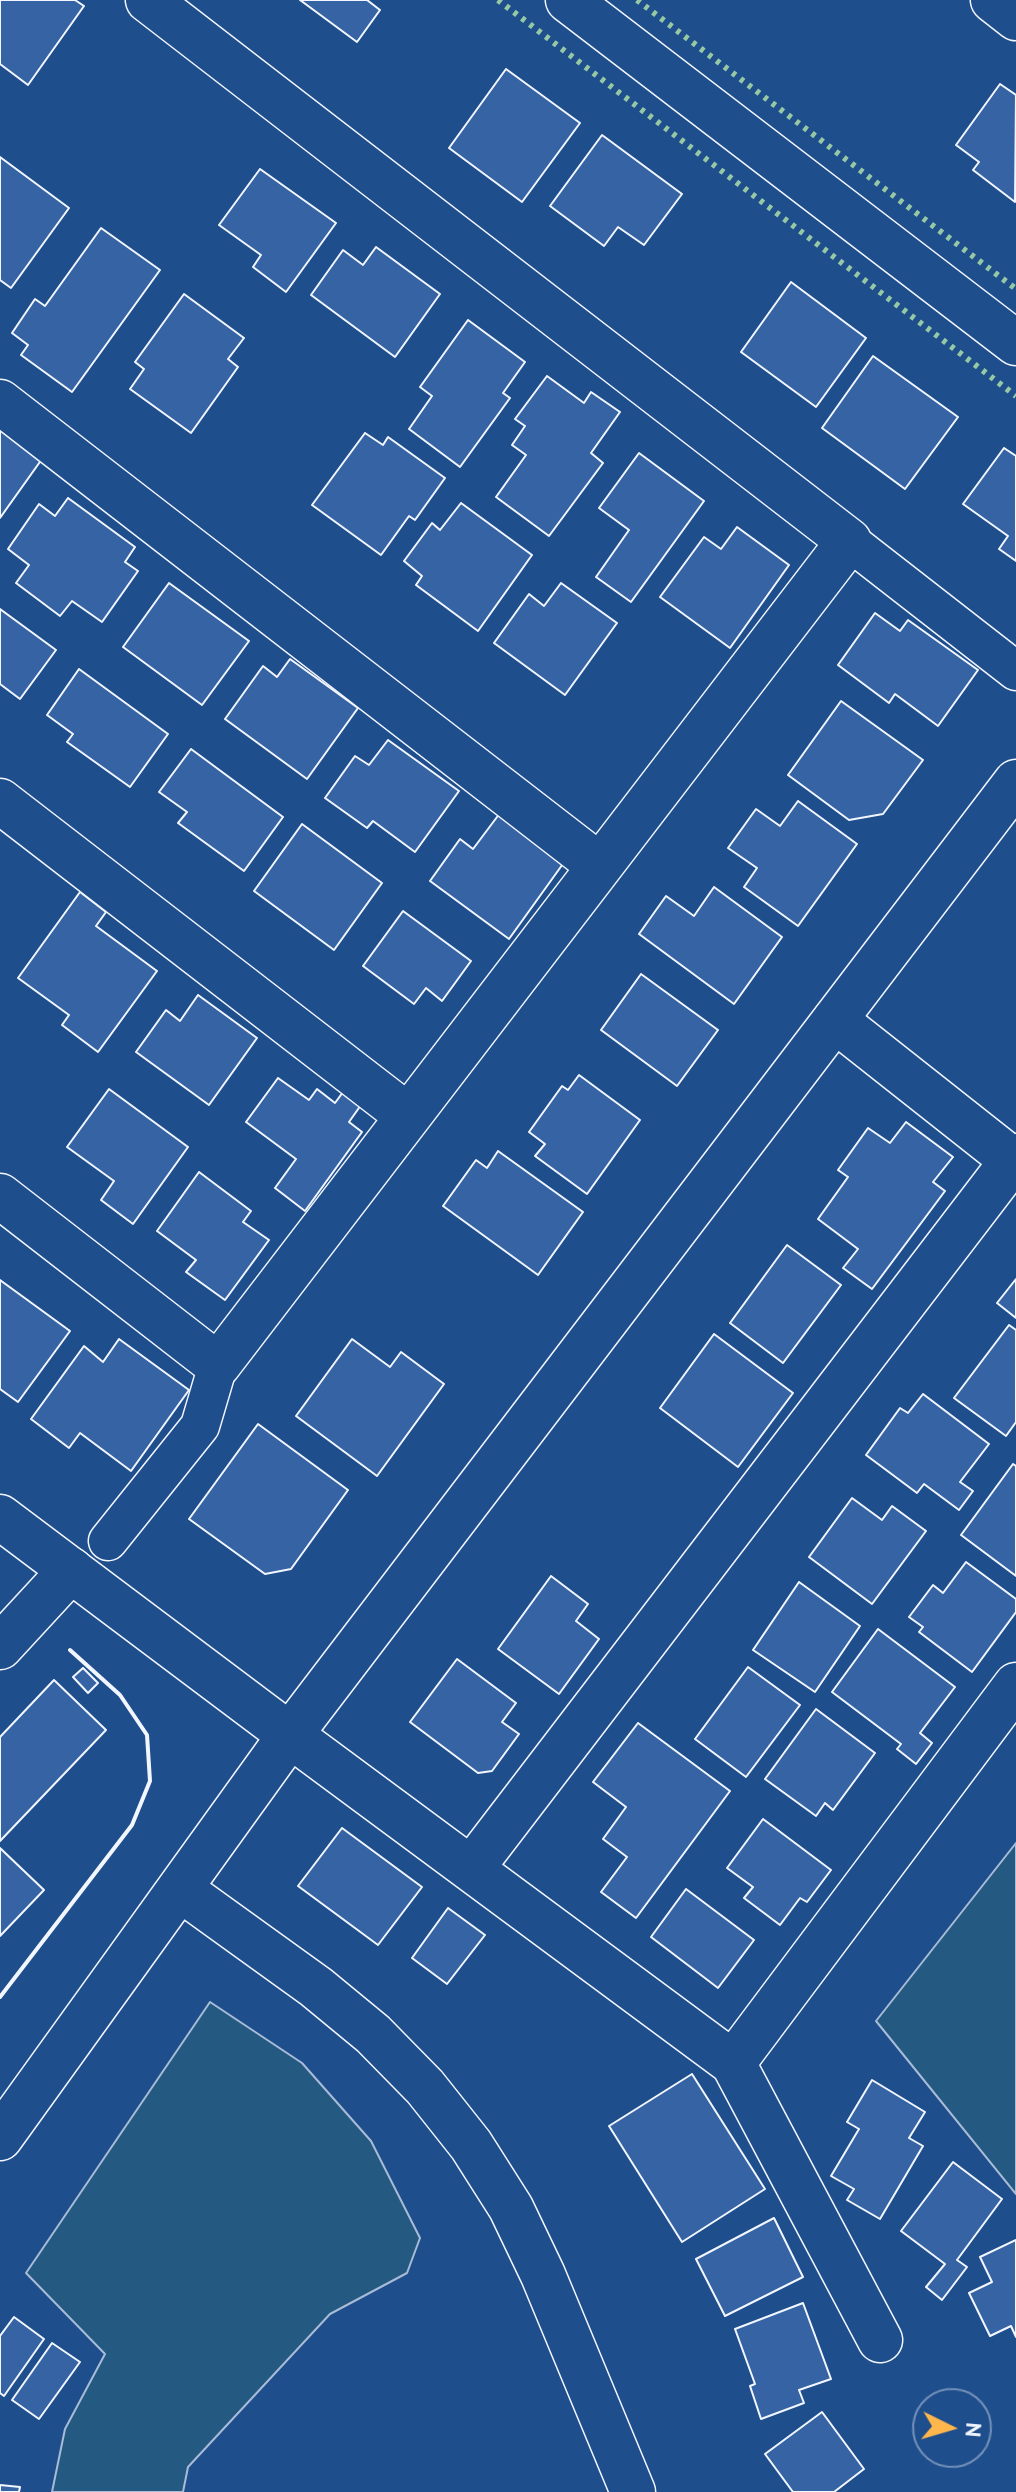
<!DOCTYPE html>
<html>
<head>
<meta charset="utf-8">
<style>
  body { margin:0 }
  #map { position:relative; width:1016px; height:2492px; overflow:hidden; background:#1f4e8c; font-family:"PT Sans",sans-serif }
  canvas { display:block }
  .north { position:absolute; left:912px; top:2388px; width:80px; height:80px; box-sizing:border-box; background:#1f4e8c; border:2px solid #7391ba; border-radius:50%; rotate:95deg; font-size:22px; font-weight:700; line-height:32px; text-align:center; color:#f2f6ff }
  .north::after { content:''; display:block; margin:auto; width:28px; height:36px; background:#ffb74d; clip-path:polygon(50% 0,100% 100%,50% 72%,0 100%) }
</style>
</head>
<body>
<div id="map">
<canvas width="1016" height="2492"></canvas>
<div class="north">N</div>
</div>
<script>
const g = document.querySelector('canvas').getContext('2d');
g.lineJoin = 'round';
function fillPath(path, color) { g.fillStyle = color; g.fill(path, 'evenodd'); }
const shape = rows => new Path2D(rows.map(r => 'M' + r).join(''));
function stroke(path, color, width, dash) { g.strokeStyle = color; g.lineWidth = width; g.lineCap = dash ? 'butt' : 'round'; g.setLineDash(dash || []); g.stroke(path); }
const green = shape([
  [1016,1843,1016,2194,876,2021,1016,1843],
  [210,2002,302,2063,371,2141,420,2238,407,2273,330,2314,188,2467,183,2492,52,2492,65,2429,105,2354,26,2273,210,2002]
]);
fillPath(green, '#245a82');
stroke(green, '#a8bbd7', 2);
const building = shape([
  [0,0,75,0,84,6,28,85,0,64,0,0],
  [300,0,367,0,380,10,357,42,300,0],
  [506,69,580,123,522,202,449,148,506,69],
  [1000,84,1016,95,1015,202,973,170,979,162,956,145,1000,84],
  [602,135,682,194,644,245,618,227,604,246,550,206,602,135],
  [0,157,69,208,11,288,0,280,0,157],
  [260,169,336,223,286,292,253,267,261,255,219,225,260,169],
  [101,228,160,270,72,392,21,355,28,345,12,333,35,299,45,306,101,228],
  [376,247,440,294,395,357,311,295,343,250,363,265,376,247],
  [791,282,866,338,816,407,741,352,791,282],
  [184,294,244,338,228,359,238,367,191,433,130,389,144,369,135,362,184,294],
  [468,320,525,362,503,393,510,398,460,467,409,429,432,396,420,387,468,320],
  [873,356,958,417,905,489,822,428,873,356],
  [547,376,584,403,591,392,620,412,591,453,603,463,549,536,496,497,526,455,512,445,525,426,515,419,547,376],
  [0,429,42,459,0,518,0,429],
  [365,433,383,445,388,437,445,478,415,520,409,516,381,555,312,505,365,433],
  [1004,448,1016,456,1016,561,999,549,1008,536,963,504,1004,448],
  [639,453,704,501,631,602,596,577,629,530,599,508,639,453],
  [68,498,135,547,125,562,138,571,102,622,72,601,60,616,16,583,29,565,8,549,39,504,55,516,68,498],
  [461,503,532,555,478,631,416,585,422,576,404,561,432,523,440,530,461,503],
  [737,527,789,565,730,648,660,597,704,537,721,549,737,527],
  [169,583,249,641,202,705,123,647,169,583],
  [561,583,617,623,565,695,494,643,529,594,544,606,561,583],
  [0,609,56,650,20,699,0,684,0,609],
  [875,613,900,631,908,620,978,670,938,726,895,694,889,703,838,665,875,613],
  [290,659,358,708,307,779,225,719,263,666,277,677,290,659],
  [79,669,168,734,130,787,67,742,73,734,47,715,79,669],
  [841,701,923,760,883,814,849,820,788,775,841,701],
  [388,740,459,791,415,852,373,821,367,828,325,798,355,756,369,765,388,740],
  [191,749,283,817,244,871,178,823,187,812,159,792,191,749],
  [798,801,857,844,798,926,744,887,757,868,728,848,756,809,780,826,798,801],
  [500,813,565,861,509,939,430,881,460,839,473,849,500,813],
  [302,824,382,883,334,950,254,891,302,824],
  [714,887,782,937,734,1004,639,934,666,896,694,916,714,887],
  [80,892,106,912,96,926,157,971,98,1052,62,1025,69,1015,18,978,80,892],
  [403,911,471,961,442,1001,426,988,414,1004,363,966,403,911],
  [641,974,718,1030,677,1086,601,1030,641,974],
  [198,995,257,1038,209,1105,136,1052,166,1010,180,1021,198,995],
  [579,1075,640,1120,587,1194,535,1156,545,1144,529,1132,562,1086,568,1090,579,1075],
  [278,1078,309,1100,317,1089,335,1103,343,1092,361,1105,349,1122,362,1132,305,1211,275,1188,296,1159,246,1122,278,1078],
  [109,1089,188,1147,133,1224,101,1200,114,1181,67,1147,109,1089],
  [906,1122,953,1157,933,1182,945,1191,872,1289,843,1268,858,1249,818,1219,848,1177,838,1170,868,1128,890,1143,906,1122],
  [498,1151,583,1212,538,1275,443,1206,476,1160,487,1168,498,1151],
  [199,1172,251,1211,243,1222,269,1240,225,1300,186,1272,196,1260,157,1231,199,1172],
  [787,1245,841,1285,783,1363,730,1323,787,1245],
  [1016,1279,1016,1318,997,1303,1016,1279],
  [0,1280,70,1331,18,1402,0,1389,0,1280],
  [1009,1325,1016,1330,1016,1422,1006,1436,954,1398,1009,1325],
  [714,1334,793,1393,738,1467,660,1408,714,1334],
  [119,1339,189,1390,131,1471,80,1433,69,1448,31,1419,84,1346,103,1362,119,1339],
  [352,1339,390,1367,401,1352,444,1384,377,1476,296,1416,352,1339],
  [923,1394,989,1444,960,1482,973,1491,959,1510,924,1484,917,1493,866,1455,900,1408,908,1413,923,1394],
  [258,1424,348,1490,291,1569,265,1574,189,1519,258,1424],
  [1013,1464,1016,1466,1016,1576,961,1535,1013,1464],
  [852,1498,882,1520,892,1506,926,1531,872,1604,809,1557,852,1498],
  [966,1562,1016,1599,1016,1612,972,1672,919,1632,923,1627,909,1617,933,1585,943,1593,966,1562],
  [551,1576,588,1604,576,1621,599,1639,559,1694,498,1649,551,1576],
  [799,1582,860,1626,815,1692,753,1650,799,1582],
  [878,1629,955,1687,920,1733,932,1743,916,1764,897,1749,901,1744,832,1692,878,1629],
  [457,1659,516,1703,502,1722,519,1734,492,1771,478,1773,410,1722,457,1659],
  [748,1667,800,1705,746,1777,695,1739,748,1667],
  [83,1668,98,1683,88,1693,73,1677,83,1668],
  [54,1680,106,1730,0,1841,0,1737,54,1680],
  [816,1709,875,1753,833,1810,825,1803,816,1816,765,1779,816,1709],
  [638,1723,730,1791,636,1918,601,1892,627,1857,603,1839,626,1807,593,1782,638,1723],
  [763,1819,831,1870,807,1902,800,1898,780,1925,744,1898,753,1887,727,1868,763,1819],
  [342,1828,422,1887,378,1945,298,1886,342,1828],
  [0,1848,44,1890,0,1936,0,1848],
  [686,1889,754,1940,718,1988,651,1937,686,1889],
  [448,1908,485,1935,447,1984,412,1958,448,1908],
  [692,2074,765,2189,682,2242,609,2126,692,2074],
  [872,2080,925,2112,909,2138,923,2146,880,2219,847,2200,854,2189,831,2176,859,2129,847,2122,872,2080],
  [953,2162,1002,2199,957,2260,967,2267,942,2300,926,2287,945,2264,901,2231,953,2162],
  [774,2218,803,2277,725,2316,696,2259,774,2218],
  [1016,2240,1016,2337,1011,2326,990,2336,969,2293,992,2282,980,2257,1016,2240],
  [803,2303,831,2379,799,2390,804,2403,761,2419,750,2386,755,2384,735,2329,803,2303],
  [14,2317,44,2339,4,2396,0,2393,0,2336,14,2317],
  [52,2343,80,2362,39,2419,12,2400,52,2343],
  [822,2412,864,2469,834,2492,793,2492,765,2454,822,2412],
  [0,2485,20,2487,19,2492,0,2492,0,2485]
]);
fillPath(building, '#3563a3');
stroke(building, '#f2f6ff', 2);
const pedestrian = shape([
  [849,541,1016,671],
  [108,1541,200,1426,218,1365]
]);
const minor = shape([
  [993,0,1016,18],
  [0,402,600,866],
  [0,801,408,1116],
  [835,1020,1016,1163],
  [0,1196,218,1365,849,541,148,0],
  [0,1647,71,1570],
  [290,1735,733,2063,880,2340],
  [471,1869,1016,1156],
  [180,1889,316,1987,373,2034,425,2087,471,2145,511,2208,543,2275,633,2492],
  [733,2063,1016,1685]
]);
const tertiary = shape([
  [568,0,1016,343],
  [0,1517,290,1735],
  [0,2138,290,1735,1016,782]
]);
stroke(pedestrian, '#f2f6ff', 41);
stroke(minor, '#f2f6ff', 47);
stroke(tertiary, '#f2f6ff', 47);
stroke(pedestrian, '#1f4e8c', 38);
stroke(minor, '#1f4e8c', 44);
stroke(tertiary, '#1f4e8c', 44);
stroke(shape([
  [498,0,1016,396],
  [637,0,1016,289]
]), '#97c8a6', 6, [4, 6]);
stroke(shape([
  [0,1997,132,1825,150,1781,147,1735,120,1695,70,1650]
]), '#f2f6ff', 4);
</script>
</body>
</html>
